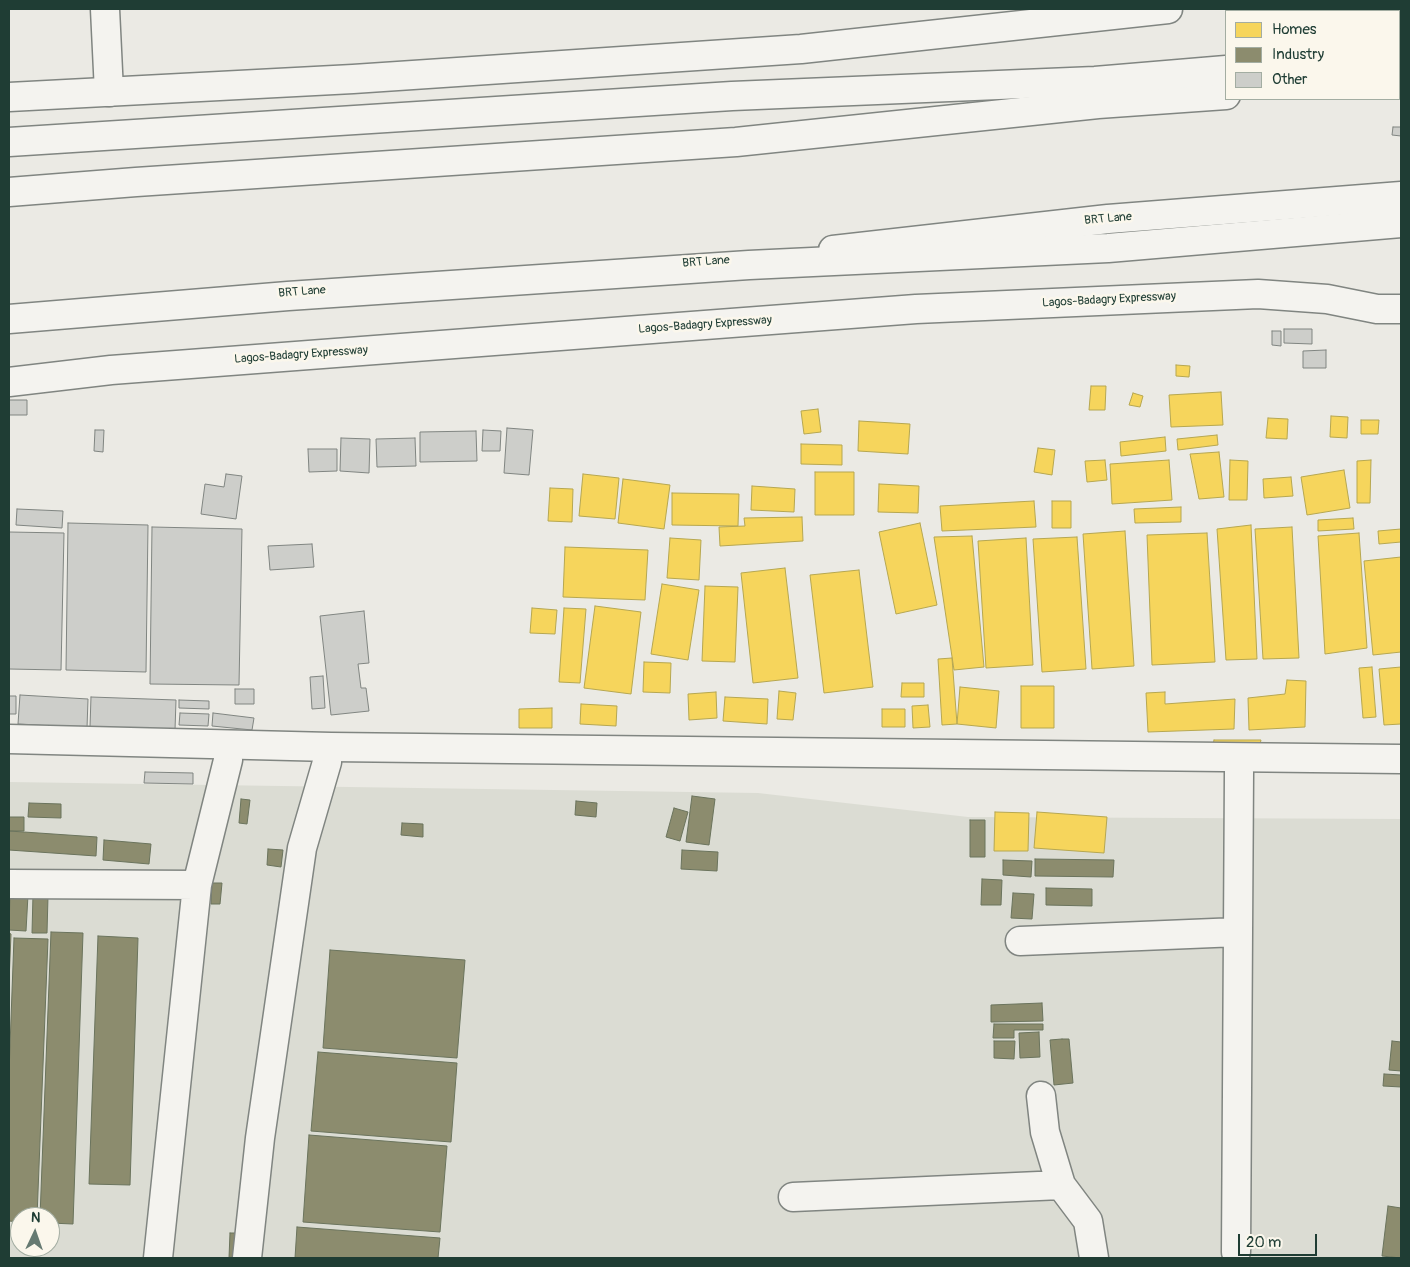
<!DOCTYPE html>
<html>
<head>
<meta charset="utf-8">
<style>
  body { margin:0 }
  #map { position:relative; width:1410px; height:1267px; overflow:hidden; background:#ebeae4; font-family:Pangolin,sans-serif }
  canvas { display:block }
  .frame { position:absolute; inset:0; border:10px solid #1f3d34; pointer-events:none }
  .legend { position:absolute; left:1225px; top:10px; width:175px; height:90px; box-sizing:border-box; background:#fbf7ec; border:1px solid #a3ada2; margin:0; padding:6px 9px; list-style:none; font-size:15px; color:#1f3d34 }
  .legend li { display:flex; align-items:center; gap:10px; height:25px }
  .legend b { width:25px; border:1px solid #a3ada2 }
  .north { position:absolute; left:10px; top:1207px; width:50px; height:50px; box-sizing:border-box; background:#fbf7ec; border:1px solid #a3ada2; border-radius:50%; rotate:3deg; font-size:14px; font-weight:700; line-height:20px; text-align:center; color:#1f3d34 }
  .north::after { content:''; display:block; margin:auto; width:18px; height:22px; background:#667a72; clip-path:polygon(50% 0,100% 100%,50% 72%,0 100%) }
  .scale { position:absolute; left:1238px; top:1234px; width:79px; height:22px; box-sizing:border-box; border:2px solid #1f3d34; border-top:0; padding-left:6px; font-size:15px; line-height:18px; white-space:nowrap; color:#1f3d34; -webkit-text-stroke:4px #fbf7ec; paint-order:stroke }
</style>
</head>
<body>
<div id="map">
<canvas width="1410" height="1267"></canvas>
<div class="frame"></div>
<ul class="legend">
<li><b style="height:14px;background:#f6d55c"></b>Homes</li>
<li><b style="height:14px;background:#8c8c6e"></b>Industry</li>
<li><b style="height:14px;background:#cdceca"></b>Other</li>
</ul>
<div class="north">N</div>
<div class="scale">20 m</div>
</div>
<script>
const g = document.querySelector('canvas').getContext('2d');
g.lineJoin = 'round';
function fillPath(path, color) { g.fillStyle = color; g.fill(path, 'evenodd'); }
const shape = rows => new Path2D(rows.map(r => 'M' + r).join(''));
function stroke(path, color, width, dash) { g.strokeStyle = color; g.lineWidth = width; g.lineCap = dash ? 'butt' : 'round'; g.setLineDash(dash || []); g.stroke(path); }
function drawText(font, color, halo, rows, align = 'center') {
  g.font = font + ' Pangolin,sans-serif'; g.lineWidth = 5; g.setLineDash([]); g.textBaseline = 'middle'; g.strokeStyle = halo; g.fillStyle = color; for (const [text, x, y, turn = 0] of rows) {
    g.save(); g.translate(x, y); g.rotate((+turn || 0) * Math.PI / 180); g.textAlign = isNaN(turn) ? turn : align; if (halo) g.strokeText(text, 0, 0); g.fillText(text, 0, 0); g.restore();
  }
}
fillPath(shape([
  [9,782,758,793,968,817,1401,819,1401,1258,9,1258],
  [20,1217,50,1217,50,1247,20,1247]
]), '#dbdcd3');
const homes = shape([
  [1176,365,1190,366,1189,377,1176,376,1176,365],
  [1091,386,1106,386,1105,410,1089,410,1091,386],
  [1221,392,1223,425,1171,427,1169,395,1221,392],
  [1133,393,1143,396,1140,407,1129,405,1133,393],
  [818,409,821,432,804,434,801,411,818,409],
  [1331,416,1348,417,1347,438,1330,437,1331,416],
  [1268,418,1288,419,1287,439,1266,438,1268,418],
  [1361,420,1379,420,1378,434,1361,434,1361,420],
  [859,421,910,424,908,454,858,451,859,421],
  [1217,435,1218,445,1178,450,1177,439,1217,435],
  [1165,437,1166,451,1121,456,1120,442,1165,437],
  [801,444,842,445,842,465,801,464,801,444],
  [1038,448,1055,450,1052,475,1034,472,1038,448],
  [1219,452,1224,497,1199,499,1190,454,1219,452],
  [1105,460,1107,480,1087,482,1085,461,1105,460],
  [1169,460,1172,500,1112,504,1110,464,1169,460],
  [1230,460,1248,461,1247,500,1229,500,1230,460],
  [1371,460,1370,503,1357,503,1357,461,1371,460],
  [1344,470,1350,508,1307,515,1301,477,1344,470],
  [815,472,854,472,854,515,815,515,815,472],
  [583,474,619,478,615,519,579,516,583,474],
  [1291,477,1293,496,1264,498,1263,479,1291,477],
  [623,479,670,485,664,529,618,523,623,479],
  [879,484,919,486,918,513,878,512,879,484],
  [752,486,795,489,794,512,751,510,752,486],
  [550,488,573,489,572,522,548,521,550,488],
  [672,493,739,494,738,526,672,525,672,493],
  [1034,501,1036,527,942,531,940,506,1034,501],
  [1052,501,1071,501,1071,528,1052,528,1052,501],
  [1181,507,1181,522,1135,523,1134,509,1181,507],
  [802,517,803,541,720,546,719,527,745,526,744,518,802,517],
  [1353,518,1354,529,1318,531,1318,520,1353,518],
  [920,523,937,605,896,614,879,532,920,523],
  [1251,525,1257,659,1226,660,1217,529,1251,525],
  [1292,527,1299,658,1263,659,1255,529,1292,527],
  [1401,529,1401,542,1379,544,1378,531,1401,529],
  [1125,531,1134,666,1092,669,1083,534,1125,531],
  [1207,533,1215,662,1152,665,1147,535,1207,533],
  [1359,533,1367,648,1325,654,1318,536,1359,533],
  [972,536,984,667,954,670,934,537,972,536],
  [1077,537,1086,669,1042,672,1033,539,1077,537],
  [670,538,701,540,699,580,667,578,670,538],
  [1026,538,1033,665,986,668,978,541,1026,538],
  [565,547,648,550,645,600,563,597,565,547],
  [1401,557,1401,652,1373,655,1364,561,1401,557],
  [785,568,798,678,753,683,741,573,785,568],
  [859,570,873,687,824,693,810,575,859,570],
  [662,584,699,590,688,660,651,654,662,584],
  [705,586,738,587,735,662,702,661,705,586],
  [595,606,641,612,631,694,584,688,595,606],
  [532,608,557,610,555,634,530,633,532,608],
  [564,608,586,609,580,683,559,682,564,608],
  [952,658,957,724,942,725,938,659,952,658],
  [644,662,671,663,670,693,643,692,644,662],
  [1372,667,1376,717,1363,718,1359,668,1372,667],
  [1401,667,1401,724,1384,725,1379,669,1401,667],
  [1287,680,1306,681,1305,727,1249,730,1248,698,1285,694,1287,680],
  [902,683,924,683,924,697,901,697,902,683],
  [1021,686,1054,686,1054,728,1021,728,1021,686],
  [960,687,999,691,996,728,957,724,960,687],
  [779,691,796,693,793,720,777,719,779,691],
  [716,692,717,718,689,720,688,694,716,692],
  [1165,692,1165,704,1235,699,1234,729,1148,732,1146,693,1165,692],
  [725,697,768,699,767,724,723,721,725,697],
  [581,704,617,706,616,726,580,724,581,704],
  [928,705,930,727,913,728,912,706,928,705],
  [552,708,552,728,519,728,519,709,552,708],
  [882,709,905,709,905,727,882,727,882,709],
  [1214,740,1261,740,1259,748,1212,750,1214,740],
  [995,812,1029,813,1028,851,994,851,995,812],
  [1037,812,1107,817,1104,853,1034,848,1037,812]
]);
fillPath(homes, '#f6d55c');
stroke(homes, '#b6a750', 1);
const industry = shape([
  [692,796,715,799,709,845,686,842,692,796],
  [241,799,250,800,247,824,239,823,241,799],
  [576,801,597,803,596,817,575,815,576,801],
  [29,803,61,804,61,818,28,817,29,803],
  [674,808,688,812,680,841,666,837,674,808],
  [9,817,24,817,24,831,9,831,9,817],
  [970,820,985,820,985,857,970,857,970,820],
  [402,823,423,824,423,837,401,835,402,823],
  [9,831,97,837,96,856,9,850,9,831],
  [104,840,151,844,149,864,103,860,104,840],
  [268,849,283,850,281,867,267,865,268,849],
  [682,850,718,852,717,871,681,869,682,850],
  [1035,859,1114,860,1113,877,1035,876,1035,859],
  [1003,860,1032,861,1031,877,1003,875,1003,860],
  [982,879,1002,880,1001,905,981,905,982,879],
  [212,883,222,883,220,904,211,904,212,883],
  [1046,888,1092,889,1092,906,1046,905,1046,888],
  [1013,893,1034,894,1032,919,1011,918,1013,893],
  [10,894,28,895,26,931,9,930,10,894],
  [33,895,48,896,47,933,32,933,33,895],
  [51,932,83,933,73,1224,50,1223,50,1217,40,1217,51,932],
  [9,933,11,934,9,982,9,933],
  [98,936,138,938,130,1185,89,1184,98,936],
  [14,938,48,939,37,1217,20,1217,20,1222,9,1221,9,1073,14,938],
  [330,950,465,960,457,1058,323,1048,330,950],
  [1042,1003,1043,1021,991,1022,991,1005,1042,1003],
  [994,1024,1043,1024,1043,1030,1014,1030,1014,1038,993,1038,994,1024],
  [1039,1032,1040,1057,1020,1058,1019,1033,1039,1032],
  [1062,1039,1069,1039,1073,1083,1054,1085,1050,1040,1062,1039],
  [994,1041,1015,1041,1014,1059,994,1058,994,1041],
  [1392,1041,1401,1042,1401,1071,1389,1070,1392,1041],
  [318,1052,457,1063,451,1142,311,1131,318,1052],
  [1384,1074,1401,1075,1401,1087,1383,1086,1384,1074],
  [309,1135,447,1146,440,1232,303,1222,309,1135],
  [1388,1206,1401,1208,1401,1258,1382,1256,1388,1206],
  [297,1227,440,1238,438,1258,295,1258,297,1227],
  [230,1233,239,1233,238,1258,229,1258,230,1233]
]);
fillPath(industry, '#8c8c6e');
stroke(industry, '#6b745d', 1);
const building = shape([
  [1393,127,1401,127,1401,136,1392,135,1393,127],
  [1284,329,1312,329,1312,344,1284,343,1284,329],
  [1272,331,1281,331,1281,346,1272,345,1272,331],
  [1326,350,1326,368,1303,368,1303,351,1326,350],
  [9,400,27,400,27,415,9,415,9,400],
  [507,428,533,430,529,475,504,473,507,428],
  [95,430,104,430,103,452,94,451,95,430],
  [483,430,501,431,500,451,482,451,483,430],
  [476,431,477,461,420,462,420,432,476,431],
  [341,438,370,439,369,473,340,471,341,438],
  [415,438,416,466,377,467,376,439,415,438],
  [308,449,337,449,337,471,309,472,308,449],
  [226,474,242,476,236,519,201,514,205,484,224,487,226,474],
  [17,509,63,511,62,528,16,525,17,509],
  [68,523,148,525,146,672,66,670,68,523],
  [152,527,242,529,239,685,150,684,152,527],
  [9,532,64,533,61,670,9,669,9,532],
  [312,544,314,567,270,570,268,546,312,544],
  [364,611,369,663,358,664,361,688,366,688,369,711,331,715,320,616,364,611],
  [323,676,325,708,312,709,310,677,323,676],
  [235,689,254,689,254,704,235,704,235,689],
  [20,695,88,699,87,728,18,724,20,695],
  [9,696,16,696,16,714,9,714,9,696],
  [91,697,176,700,175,730,90,727,91,697],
  [179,700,209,701,209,709,179,708,179,700],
  [180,713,209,714,208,726,179,725,180,713],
  [213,713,254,718,252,730,212,726,213,713],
  [145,772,193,773,193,784,144,783,145,772]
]);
fillPath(building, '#cdceca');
stroke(building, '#808581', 1);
const minor = shape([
  [105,9,109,92],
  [1399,82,1401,82],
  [9,192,136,182,736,142,1098,104,1226,95],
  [833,250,1108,219,1401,196],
  [9,884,197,885],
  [1020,941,1238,932],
  [1041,1096,1045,1132,1061,1185,1088,1221,1094,1258],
  [793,1197,1061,1185],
  [1236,1252,1239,772],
  [158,1258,197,885,228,760],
  [247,1258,260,1138,302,848,327,762]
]);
const major = shape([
  [9,97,353,79,801,49,1168,9],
  [9,382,111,370,916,309,1258,294,1327,299,1377,309,1401,309],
  [9,739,331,747,1401,759]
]);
const highway = shape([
  [1399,56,1401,56],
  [9,142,732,96,1095,81,1226,70],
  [9,319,288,296,749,265,1108,248,1401,223]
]);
stroke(minor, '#808581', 31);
stroke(major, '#808581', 31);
stroke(highway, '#808581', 31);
stroke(minor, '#f4f3ef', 28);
stroke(major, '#f4f3ef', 28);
stroke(highway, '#f4f3ef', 28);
drawText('12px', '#1f3d34', '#fbf7ec', [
  ["BRT Lane",1108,219,-5],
  ["BRT Lane",706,262,-4],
  ["BRT Lane",302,292,-4],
  ["Lagos-Badagry Expressway",1109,300,-3],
  ["Lagos-Badagry Expressway",705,325,-4],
  ["Lagos-Badagry Expressway",301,355,-4]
]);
</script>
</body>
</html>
